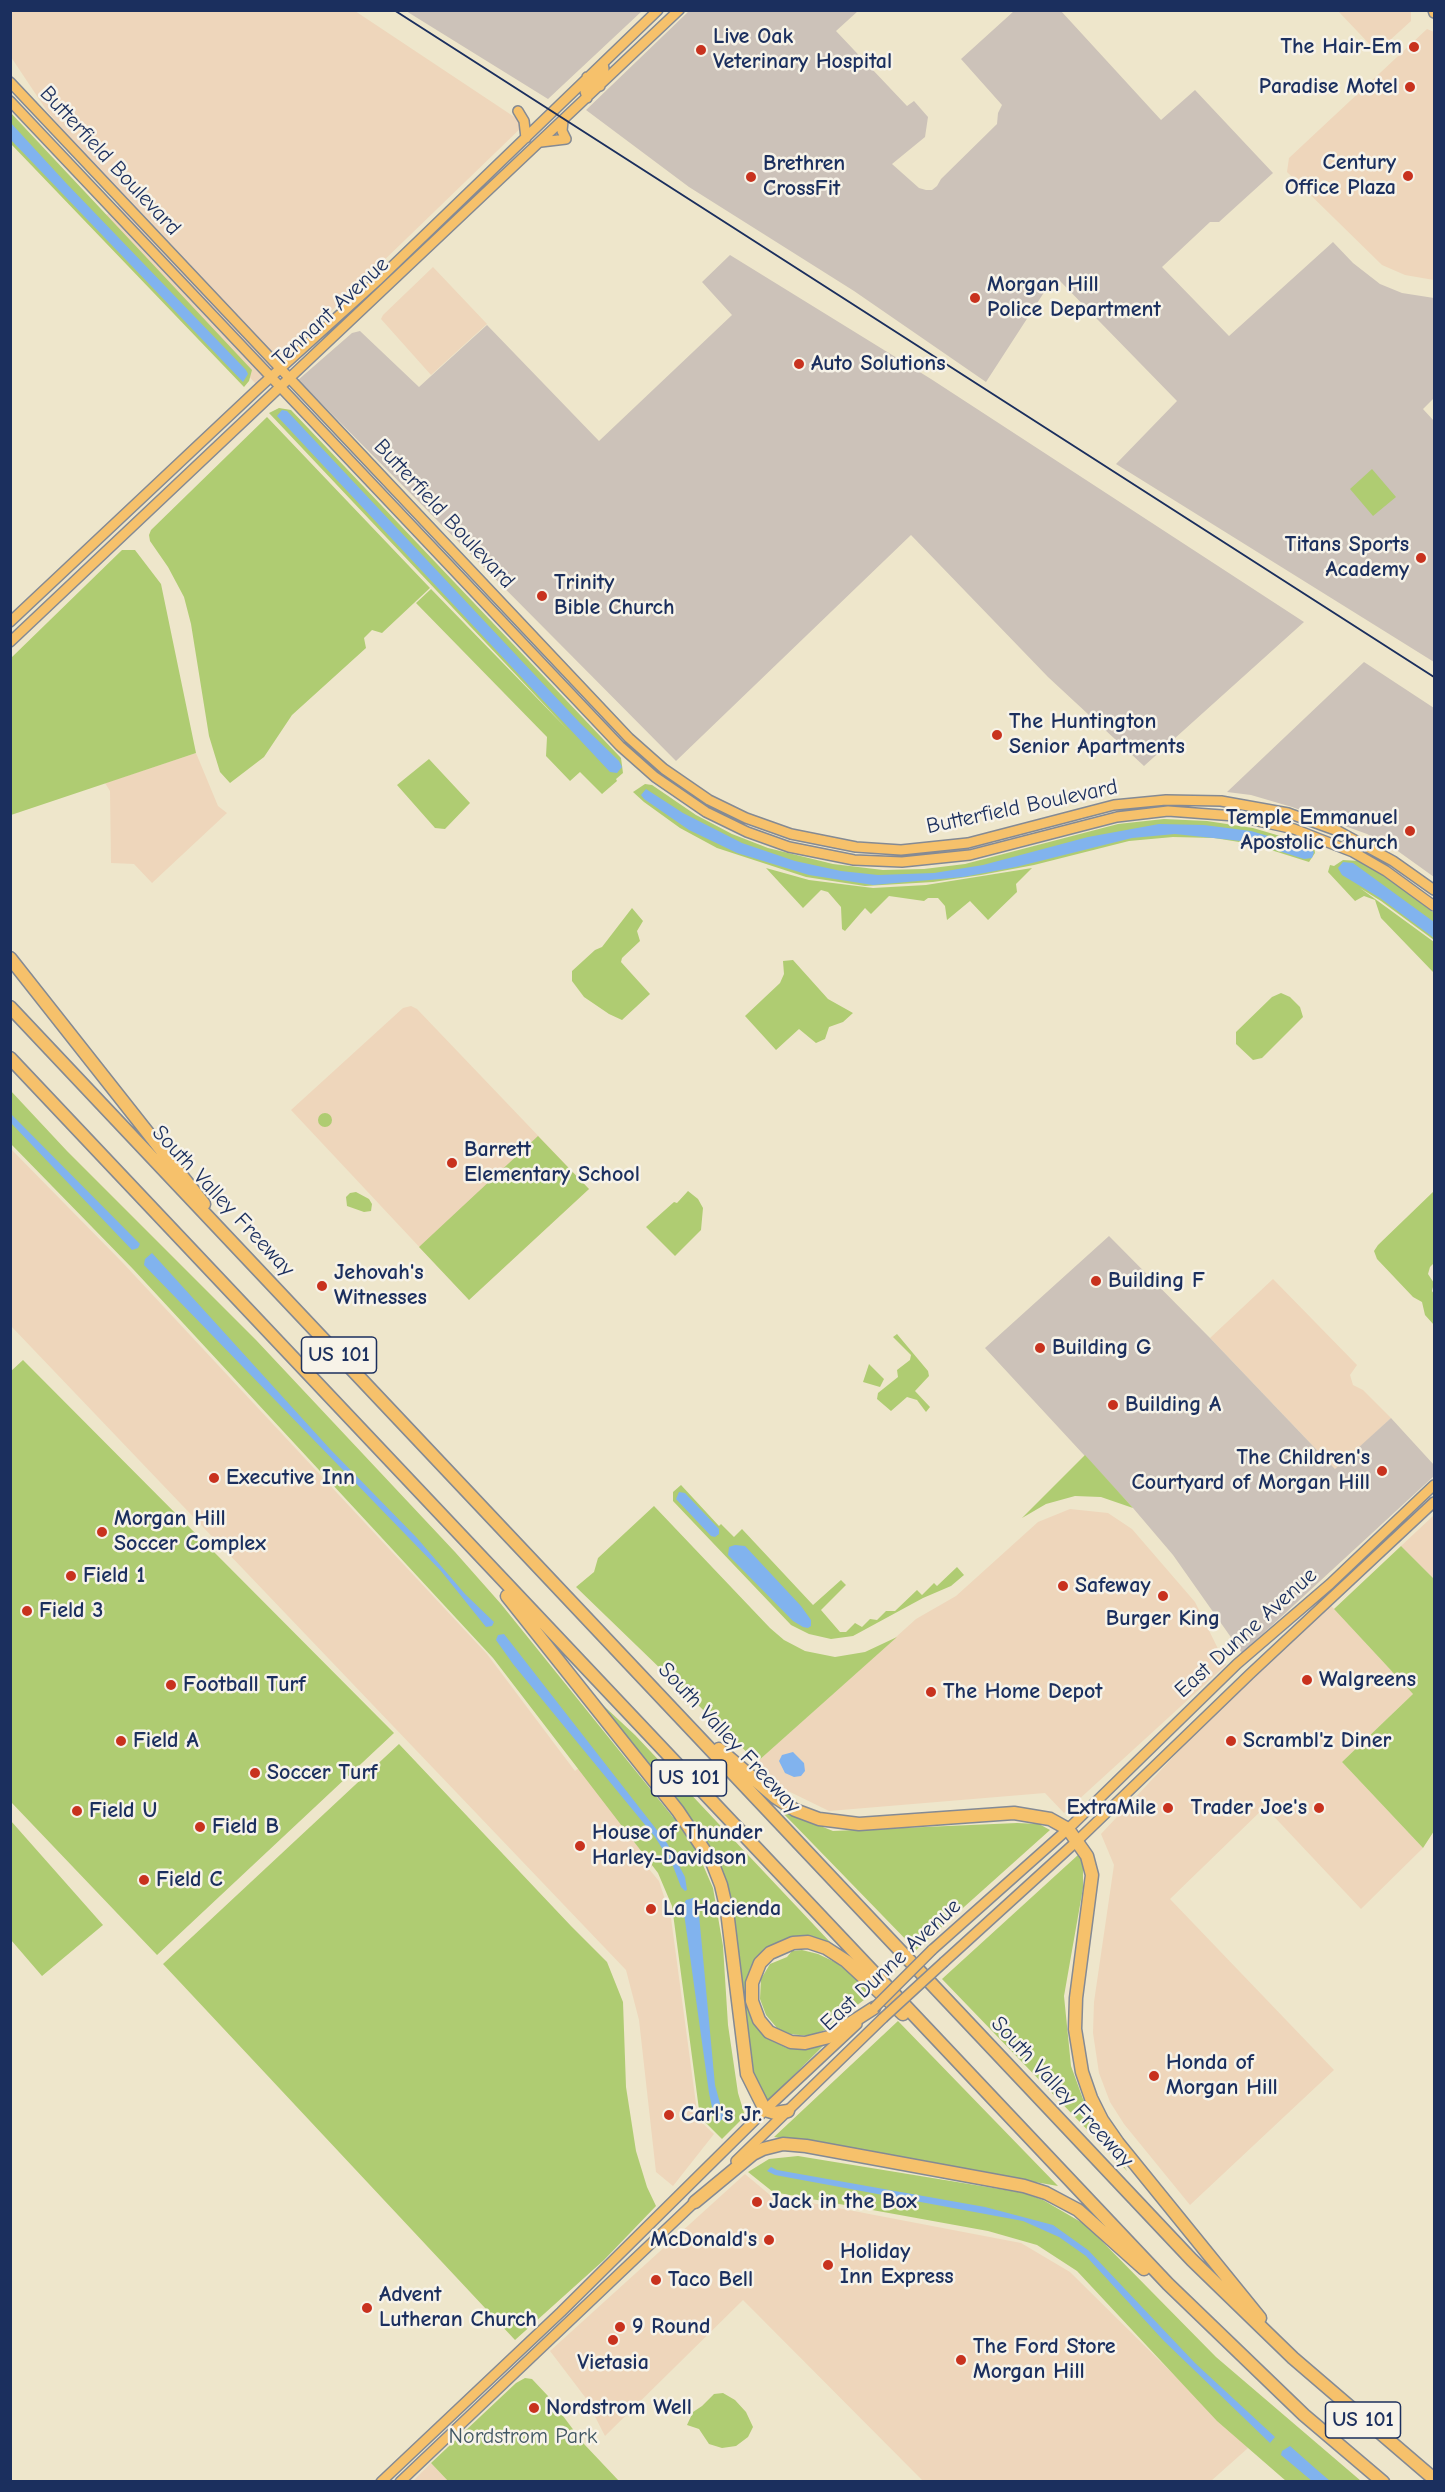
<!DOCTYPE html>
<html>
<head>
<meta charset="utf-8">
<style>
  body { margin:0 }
  #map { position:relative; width:1445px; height:2492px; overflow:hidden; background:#eee6cb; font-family:"Comic Neue",sans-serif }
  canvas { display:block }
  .frame { position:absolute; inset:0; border:12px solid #1b2f5e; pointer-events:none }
</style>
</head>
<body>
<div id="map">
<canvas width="1445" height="2492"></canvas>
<div class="frame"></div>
</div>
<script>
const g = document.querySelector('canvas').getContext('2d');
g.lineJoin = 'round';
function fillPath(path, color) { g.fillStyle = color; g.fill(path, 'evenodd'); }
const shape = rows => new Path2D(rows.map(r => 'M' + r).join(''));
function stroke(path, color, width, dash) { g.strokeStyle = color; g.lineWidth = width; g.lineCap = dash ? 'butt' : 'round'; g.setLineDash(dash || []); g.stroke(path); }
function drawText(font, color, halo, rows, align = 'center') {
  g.font = font + ' "Comic Neue",sans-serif'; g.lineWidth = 5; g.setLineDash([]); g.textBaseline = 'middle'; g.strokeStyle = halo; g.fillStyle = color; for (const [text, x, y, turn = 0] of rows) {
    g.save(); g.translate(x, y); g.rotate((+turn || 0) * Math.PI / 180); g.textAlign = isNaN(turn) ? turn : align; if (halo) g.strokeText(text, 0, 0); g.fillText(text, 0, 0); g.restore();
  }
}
fillPath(shape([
  [10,11,355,11,525,124,256,384,101,219,124,201,47,111,11,57],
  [1338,11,1411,11,1411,21,1377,52],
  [1427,29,1434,32,1434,280,1405,275,1382,265,1287,172,1289,158],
  [433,267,487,324,431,375,381,319,383,315],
  [196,753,218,806,227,813,152,883,134,864,111,863,110,791,105,783],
  [411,1006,417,1009,589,1189,469,1300,291,1110,403,1008],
  [10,1148,123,1263,487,1654,575,1771,582,1765,656,1863,649,1869,659,1881,671,1918,698,2119,714,2134,673,2186,656,2172,639,2020,626,1970,11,1326],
  [1273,1279,1357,1365,1350,1375,1353,1385,1363,1390,1391,1418,1336,1470,1210,1338],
  [1070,1509,1108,1513,1132,1529,1195,1602,1226,1665,1064,1813,1045,1793,829,1811,784,1789,757,1762,916,1619,956,1596,1038,1522],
  [1434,1515,1434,1579,1401,1546],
  [1323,1597,1413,1694,1342,1762,1423,1848,1361,1909,1265,1807,1170,1899,1334,2070,1190,2205,1124,2124,1110,2102,1099,2073,1093,2033,1094,2002,1114,1865,1101,1834],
  [745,2174,770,2195,1021,2243,1070,2272,1248,2448,1211,2481,923,2481,743,2300,605,2436,585,2397,550,2351],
  [431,2463,448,2481,412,2482]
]), '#eed6bb');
fillPath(shape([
  [690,10,858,11,836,31,907,106,914,101,928,117,925,137,892,164,919,188,926,190,932,190,937,186,941,179,997,124,998,113,1002,105,961,59,1014,11,1061,11,1161,120,1195,90,1273,173,1219,222,1210,222,1162,267,1229,336,1333,242,1353,263,1380,284,1402,293,1434,298,1434,398,1423,409,1434,421,1434,662,1116,464,1177,401,1060,281,1054,277,986,382,854,291,689,187,586,110],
  [406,11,642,11,548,99],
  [730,255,931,379,1304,622,1144,766,1048,677,911,535,676,761,298,380,352,333,360,331,419,387,487,325,599,441,732,315,702,282],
  [1364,662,1434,708,1434,877,1395,849,1367,834,1292,807,1251,795,1227,792],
  [1109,1236,1210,1338,1335,1469,1391,1418,1434,1465,1434,1476,1242,1653,1173,1555,1133,1508,985,1348]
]), '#ccc2b9');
fillPath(shape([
  [10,112,252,370,249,381,244,387,11,144],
  [279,408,291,410,621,758,623,773,616,779,617,781,602,794,580,772,570,781,546,756,547,737,416,603,431,589,569,731,269,413],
  [267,417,430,588,382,633,372,630,364,638,366,648,292,715,264,757,230,783,220,772,209,736,191,624,184,597,168,567,150,541,149,535,151,530],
  [1372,469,1396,497,1373,516,1350,489],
  [122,550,135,550,161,584,196,753,11,815,11,658],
  [429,759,470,803,445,829,435,828,397,785],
  [645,784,652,785,696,815,732,834,768,848,833,864,883,870,924,869,965,864,1118,824,1164,819,1207,821,1253,828,1314,846,1315,853,1309,862,1252,844,1214,838,1173,837,1129,841,1034,865,981,875,933,882,865,886,806,877,717,848,680,828,644,802,633,792],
  [1343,860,1360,861,1388,878,1434,913,1434,940,1381,901,1360,888,1434,942,1434,973,1381,918,1375,900,1364,896,1355,901,1328,872,1330,865,1334,866],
  [766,868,809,880,873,888,926,885,1032,868,1016,884,1017,892,988,920,970,901,947,920,945,906,938,898,928,898,924,901,889,896,871,914,865,908,845,931,842,929,841,907,828,892,821,890,803,908],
  [632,908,643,921,637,931,640,941,622,958,621,962,650,994,622,1020,609,1014,584,997,572,981,572,971,595,950,602,947],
  [793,960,828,999,853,1013,843,1022,829,1027,825,1039,816,1043,799,1029,776,1050,745,1016,780,983,784,974,783,961],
  [1281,993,1290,997,1300,1007,1303,1017,1262,1058,1253,1060,1236,1044,1236,1032,1272,997],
  [10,1090,67,1151,256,1340,455,1552,501,1604,693,1842,713,1888,723,1946,728,2025,738,2093,745,2116,722,2139,700,2117,672,1906,658,1873,493,1658,133,1269,11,1144],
  '318 1120a7 7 0 1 1 14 0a7 7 0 1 1-14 0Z',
  [538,1136,589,1189,469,1300,419,1247],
  [688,1191,698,1199,703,1208,701,1230,675,1256,646,1227,674,1202,677,1203],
  [1434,1191,1434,1263,1430,1267,1428,1274,1434,1283,1432,1291,1434,1294,1434,1325,1425,1315,1422,1302,1413,1297,1377,1259,1374,1251,1378,1245],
  [356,1192,369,1199,372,1204,371,1211,364,1212,347,1206,346,1197,350,1193],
  [897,1334,928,1371,929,1376,915,1391,930,1407,926,1412,917,1400,907,1397,891,1411,877,1399,878,1393,898,1377,897,1370,910,1360,911,1355,893,1337],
  [23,1360,394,1733,157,1955,11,1802,10,1372],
  [869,1364,884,1379,880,1387,863,1382],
  [1085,1455,1133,1508,1101,1497,1075,1496,1046,1504,1022,1518],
  [681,1485,719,1526,721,1524,734,1537,742,1529,813,1605,841,1580,846,1585,821,1610,840,1632,846,1632,855,1623,862,1627,870,1619,877,1620,886,1611,895,1611,917,1590,922,1595,934,1583,937,1586,957,1567,964,1575,951,1586,923,1598,853,1636,831,1639,809,1634,791,1625,673,1501,673,1492],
  [654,1506,770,1628,784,1640,805,1651,835,1657,865,1652,897,1637,757,1762,576,1587,594,1572,598,1558],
  [1401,1546,1434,1579,1434,1831,1423,1848,1342,1762,1413,1694,1334,1609],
  [592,1695,635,1735,830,1942,812,1938,793,1937,782,1940,764,1952,749,1973,746,1998,753,2021,760,2031,772,2041,787,2048,804,2049,823,2046,767,2102,753,2074,735,1924,731,1897,721,1868,701,1831,591,1696],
  [399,1744,571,1926,607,1962,623,2002,626,2087,636,2151,647,2187,656,2206,604,2260,515,2340,163,1964],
  [780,1810,833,1831,1017,1823,1039,1824,1050,1830,916,1950],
  [11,1821,103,1925,42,1976,11,1940],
  [1078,1855,1083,1863,1083,1888,1064,1996,1071,2066,1083,2099,1127,2171,942,1979],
  [802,1950,818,1954,837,1963,873,1993,825,2030,809,2036,790,2034,777,2028,766,2015,760,1999,761,1979,770,1964,787,1957,792,1951],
  [898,2021,1058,2186,774,2137],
  [798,2156,1024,2193,1043,2200,1086,2225,1216,2357,1361,2481,1286,2481,1217,2421,1077,2271,1037,2245,988,2231,773,2192,748,2172,769,2159],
  [525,2378,532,2379,548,2396,584,2444,619,2481,448,2481,431,2463,516,2383],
  [723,2393,735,2400,746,2412,753,2427,748,2437,736,2446,722,2448,709,2444,699,2429,687,2425,693,2412,702,2406,714,2394]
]), '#afcc72');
fillPath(shape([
  [10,122,66,183,246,370,248,374,243,382,11,140],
  [282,410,287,411,580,723,619,761,622,767,617,773,610,772,277,416],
  [646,789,683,813,742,843,795,861,841,871,878,875,934,873,983,865,1088,837,1159,824,1204,825,1251,831,1309,848,1314,852,1312,858,1304,859,1251,842,1175,834,1132,838,1016,867,963,877,873,885,809,875,737,853,689,830,644,799,641,795],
  [1343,862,1353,863,1434,922,1434,938,1380,898,1342,875,1338,868],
  [10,1113,140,1244,138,1248,132,1250,11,1123],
  [152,1253,330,1449,417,1538,465,1594,494,1622,492,1626,486,1627,441,1571,144,1265,145,1259],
  [679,1492,685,1493,719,1529,719,1534,715,1537,711,1536,676,1499],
  [735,1545,745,1546,801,1606,811,1620,811,1626,808,1628,803,1627,793,1621,728,1555,729,1547],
  [504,1634,667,1843,685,1877,687,1890,685,1891,681,1887,673,1866,655,1837,513,1664,496,1640,498,1635],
  [793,1752,804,1763,805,1771,801,1776,794,1777,785,1773,779,1761,782,1755],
  [693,1898,697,1899,698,1904,715,2085,724,2118,720,2121,713,2112,709,2093,683,1906,686,1900],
  [771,2167,777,2170,985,2207,1053,2225,1088,2250,1195,2363,1275,2437,1270,2443,1164,2341,1086,2256,1059,2237,1023,2221,775,2175,767,2171],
  [1290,2446,1316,2469,1330,2481,1312,2481,1281,2455,1282,2451]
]), '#81b3ee');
const major = shape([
  [1433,10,1434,13],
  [10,82,629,738,664,769,709,800,746,818,791,834,856,847,901,850,968,843,1114,805,1166,800,1221,801,1288,813,1338,831,1393,861,1434,890],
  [600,86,597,79,604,69,603,63],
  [587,98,585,91,592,83,587,77],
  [10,101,620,746,655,777,706,812,747,832,789,847,854,860,902,862,970,855,1117,817,1168,811,1235,816,1294,829,1353,852,1386,871,1434,906],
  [518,111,524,121,526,138],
  [541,142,566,139,562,131,563,121],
  [10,622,261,386,377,281,658,10],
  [10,642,679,10],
  [932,1950,1068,1829,1237,1664,1330,1584,1434,1485],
  [944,1962,1077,1841,1250,1674,1434,1502],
  [736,2161,883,2018],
  [381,2482,561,2312,765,2110,857,2024],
  [400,2482,699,2198]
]);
const highway = shape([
  [10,958,204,1204],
  [10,1007,1192,2260,1293,2358,1434,2479],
  [10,1058,1168,2284,1304,2415,1383,2482],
  [507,1596,678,1811,712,1862,721,1885,727,1911,747,2074,765,2110,775,2113,788,2111],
  [719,1749,775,1797,795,1810,819,1819,859,1824,1014,1813,1050,1819,1068,1829,1087,1856,1092,1875,1076,1998,1075,2029,1082,2072,1091,2098,1102,2120,1118,2143,1260,2318],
  [874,2008,829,2037,805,2043,791,2042,769,2032,759,2020,752,2001,752,1983,760,1963,770,1953,793,1943,808,1942,826,1948,846,1961,903,2014],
  [695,2202,753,2154,763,2149,783,2144,806,2146,1024,2186,1046,2193,1078,2210,1144,2269]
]);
stroke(major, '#848a94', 12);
stroke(highway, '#848a94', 15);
stroke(major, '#f6c16b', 9);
stroke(highway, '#f6c16b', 12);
stroke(shape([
  [394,10,1434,677]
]), '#1b2f5e', 2);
const majorBridge = shape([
  [874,2008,932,1950],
  [883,2018,944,1962]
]);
stroke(majorBridge, '#848a94', 12, []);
stroke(majorBridge, '#f6c16b', 9);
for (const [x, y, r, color] of [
  [1414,47,6,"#c8321e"],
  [701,50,6,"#c8321e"],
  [1410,87,6,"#c8321e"],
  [1408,176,6,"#c8321e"],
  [751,177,6,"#c8321e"],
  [975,298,6,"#c8321e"],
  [799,364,6,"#c8321e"],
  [1421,558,6,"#c8321e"],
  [542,596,6,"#c8321e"],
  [997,735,6,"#c8321e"],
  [1410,831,6,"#c8321e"],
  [452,1163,6,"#c8321e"],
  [1096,1281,6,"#c8321e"],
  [322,1286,6,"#c8321e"],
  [1040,1348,6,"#c8321e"],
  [1113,1405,6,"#c8321e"],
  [1382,1471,6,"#c8321e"],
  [214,1478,6,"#c8321e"],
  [102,1532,6,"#c8321e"],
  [71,1576,6,"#c8321e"],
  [1063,1586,6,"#c8321e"],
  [1163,1596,6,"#c8321e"],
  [27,1611,6,"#c8321e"],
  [1307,1680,6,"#c8321e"],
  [171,1685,6,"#c8321e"],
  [931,1692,6,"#c8321e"],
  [121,1741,6,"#c8321e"],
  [1231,1741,6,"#c8321e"],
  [255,1773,6,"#c8321e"],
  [1168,1808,6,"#c8321e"],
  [1319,1808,6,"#c8321e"],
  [77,1811,6,"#c8321e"],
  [200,1827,6,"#c8321e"],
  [580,1846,6,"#c8321e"],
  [144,1880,6,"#c8321e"],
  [651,1909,6,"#c8321e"],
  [1154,2076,6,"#c8321e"],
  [669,2115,6,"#c8321e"],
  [757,2202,6,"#c8321e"],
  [769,2240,6,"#c8321e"],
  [828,2265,6,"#c8321e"],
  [656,2280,6,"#c8321e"],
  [367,2308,6,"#c8321e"],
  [620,2327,6,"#c8321e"],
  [613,2340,6,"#c8321e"],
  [961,2360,6,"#c8321e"],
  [534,2408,6,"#c8321e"]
]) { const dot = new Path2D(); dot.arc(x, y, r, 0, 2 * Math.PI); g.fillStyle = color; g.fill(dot); stroke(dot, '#f7f3e8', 2); }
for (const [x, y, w] of [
  [339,1355,75],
  [689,1778,75],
  [1363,2420,75]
]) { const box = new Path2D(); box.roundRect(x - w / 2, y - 18, w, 36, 4.5); g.fillStyle = '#f7f3e8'; g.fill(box); stroke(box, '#1b2f5e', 1.5); }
drawText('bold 21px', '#1b2f5e', null, [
  ["US 101",339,1355],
  ["US 101",689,1778],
  ["US 101",1363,2420]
]);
drawText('bold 22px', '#1b2f5e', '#f7f3e8', [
  ["Live Oak",713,37],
  ["Veterinary Hospital",713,62],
  ["The Hair-Em",1402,47,"right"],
  ["Paradise Motel",1398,87,"right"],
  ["Century",1396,163,"right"],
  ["Office Plaza",1396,188,"right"],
  ["Brethren",763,164],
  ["CrossFit",763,189],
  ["Morgan Hill",987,285],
  ["Police Department",987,310],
  ["Auto Solutions",811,364],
  ["Titans Sports",1409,545,"right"],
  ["Academy",1409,570,"right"],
  ["Trinity",554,583],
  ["Bible Church",554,608],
  ["The Huntington",1009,722],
  ["Senior Apartments",1009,747],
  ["Temple Emmanuel",1398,818,"right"],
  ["Apostolic Church",1398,843,"right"],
  ["Barrett",464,1150],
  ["Elementary School",464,1175],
  ["Jehovah's",334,1273],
  ["Witnesses",334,1298],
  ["Building F",1108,1281],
  ["Building G",1052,1348],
  ["Building A",1125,1405],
  ["The Children's",1370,1458,"right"],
  ["Courtyard of Morgan Hill",1370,1483,"right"],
  ["Executive Inn",226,1478],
  ["Morgan Hill",114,1519],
  ["Soccer Complex",114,1544],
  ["Field 1",83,1576],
  ["Safeway",1075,1586],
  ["Field 3",39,1611],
  ["Burger King",1163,1619,"center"],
  ["Walgreens",1319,1680],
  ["Football Turf",183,1685],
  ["The Home Depot",943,1692],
  ["Field A",133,1741],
  ["Scrambl'z Diner",1243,1741],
  ["Soccer Turf",267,1773],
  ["ExtraMile",1156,1808,"right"],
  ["Trader Joe's",1307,1808,"right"],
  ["Field U",89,1811],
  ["Field B",212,1827],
  ["House of Thunder",592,1833],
  ["Harley-Davidson",592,1858],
  ["Field C",156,1880],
  ["La Hacienda",663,1909],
  ["Honda of",1166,2063],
  ["Morgan Hill",1166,2088],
  ["Carl's Jr.",681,2115],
  ["Jack in the Box",769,2202],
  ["McDonald's",757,2240,"right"],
  ["Holiday",840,2252],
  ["Inn Express",840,2277],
  ["Taco Bell",668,2280],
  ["Advent",379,2295],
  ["Lutheran Church",379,2320],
  ["9 Round",632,2327],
  ["The Ford Store",973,2347],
  ["Morgan Hill",973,2372],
  ["Vietasia",613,2363,"center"],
  ["Nordstrom Well",546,2408]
], 'left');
drawText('22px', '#1b2f5e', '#f7f3e8', [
  ["Butterfield Boulevard",110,161,47],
  ["Tennant Avenue",331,312,-43],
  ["Butterfield Boulevard",444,514,47],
  ["Butterfield Boulevard",1022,807,-12],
  ["South Valley Freeway",223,1201,47],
  ["East Dunne Avenue",1246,1633,-42],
  ["South Valley Freeway",729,1738,47],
  ["East Dunne Avenue",891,1965,-43],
  ["South Valley Freeway",1062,2092,47]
]);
drawText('22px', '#405663', '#f7f3e8', [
  ["Nordstrom Park",523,2437]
]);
</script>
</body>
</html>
